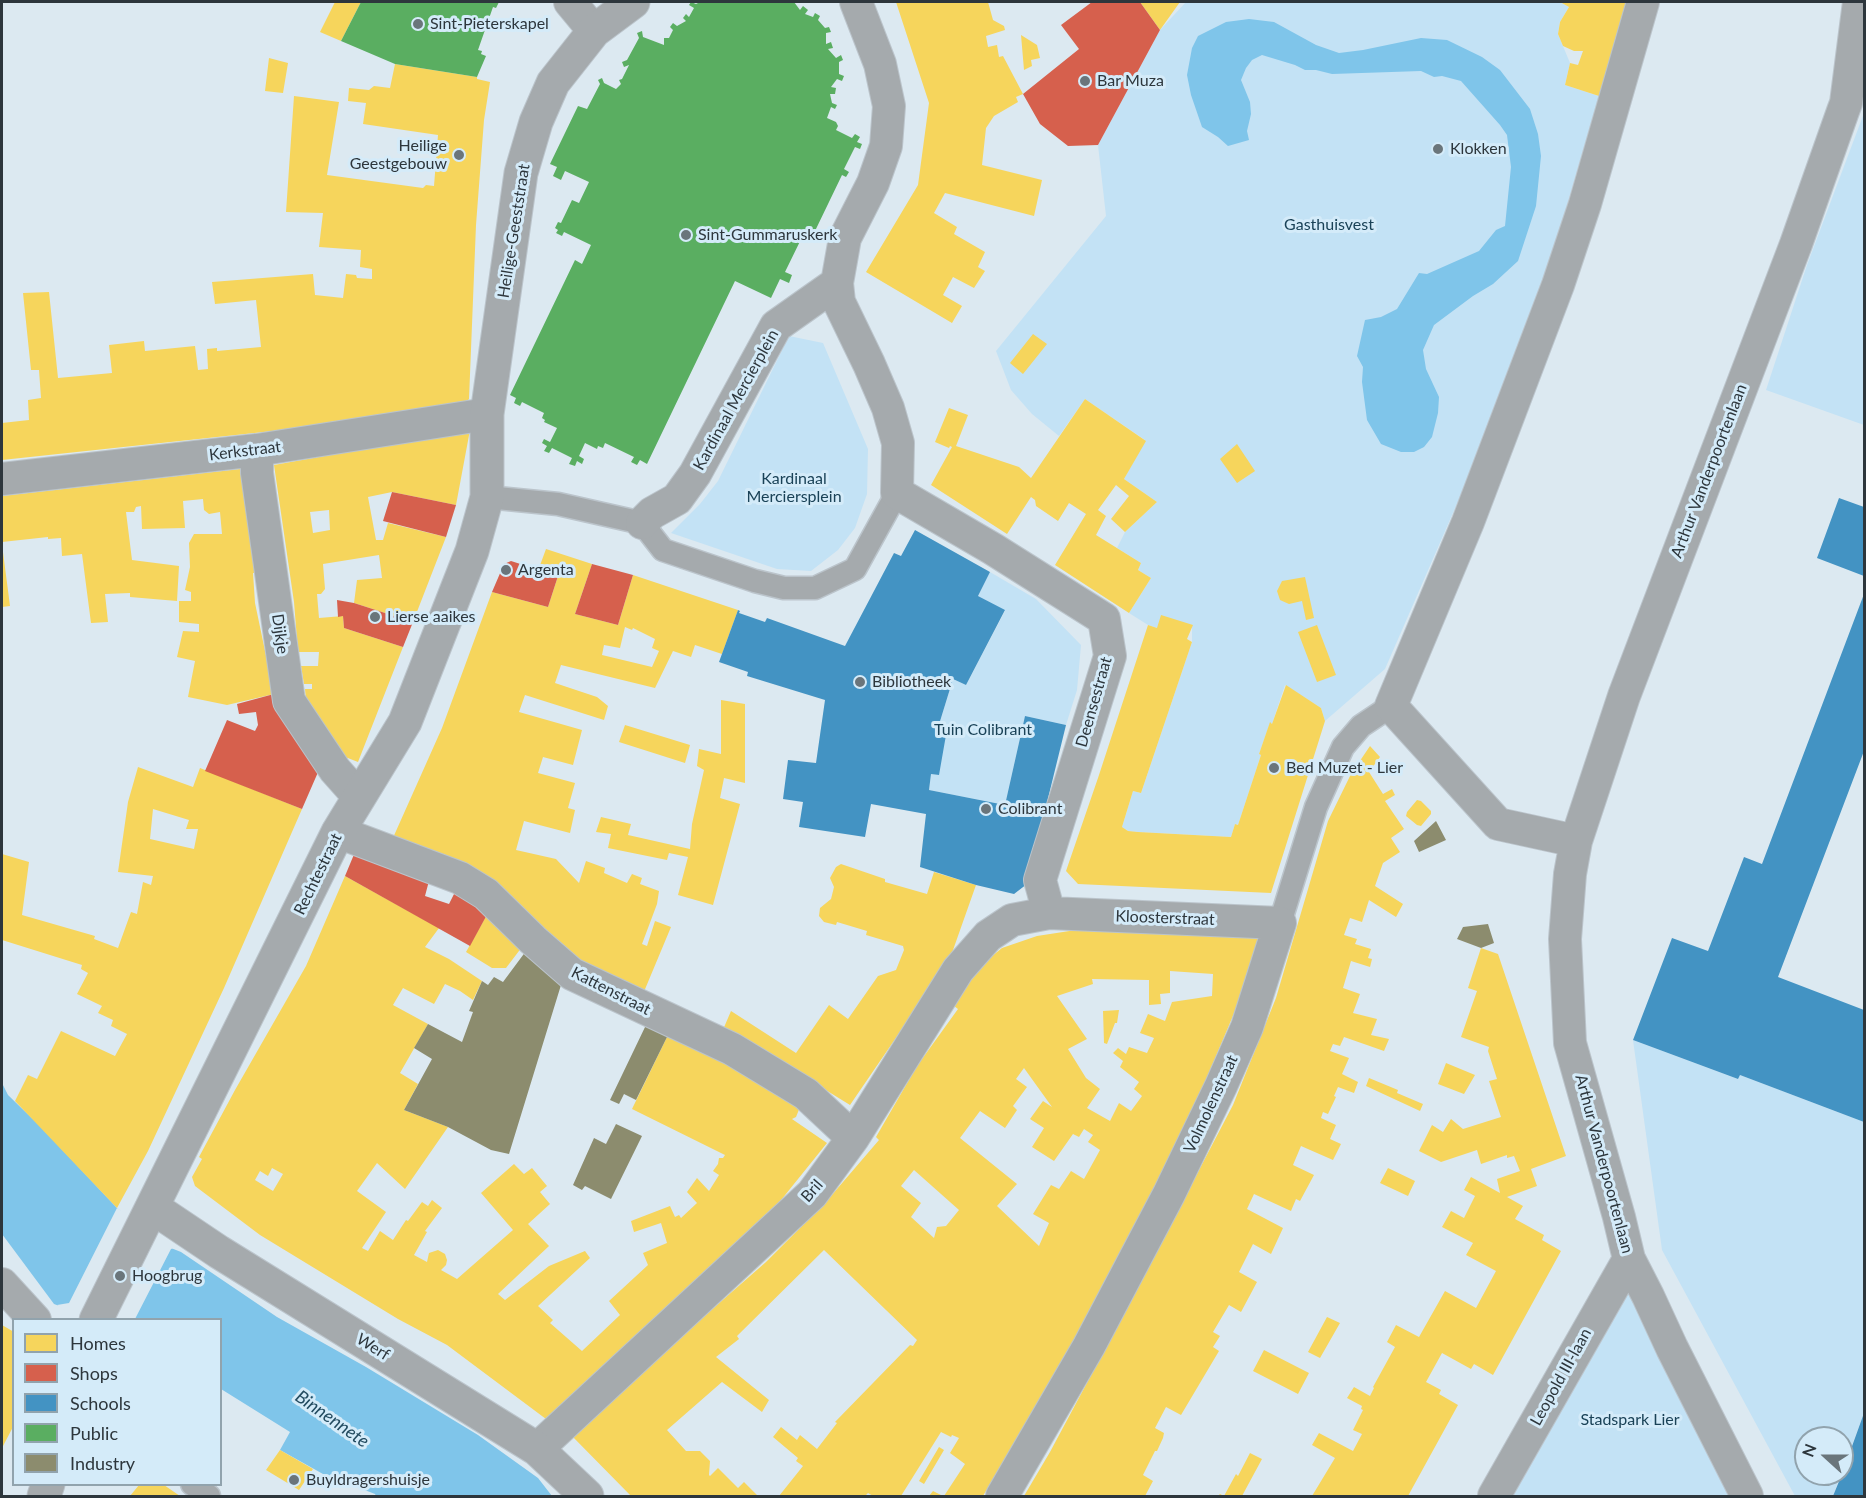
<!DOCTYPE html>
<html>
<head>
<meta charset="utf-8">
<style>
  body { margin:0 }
  #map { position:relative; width:1866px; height:1498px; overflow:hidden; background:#dce9f1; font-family:Lato,sans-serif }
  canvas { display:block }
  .frame { position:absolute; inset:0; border:3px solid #2d363c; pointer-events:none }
  .legend { position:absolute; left:12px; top:1318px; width:210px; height:168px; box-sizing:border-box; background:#d4ebf9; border:2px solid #91a3ad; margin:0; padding:8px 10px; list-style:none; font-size:18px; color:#2d363c }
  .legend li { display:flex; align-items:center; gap:12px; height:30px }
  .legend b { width:30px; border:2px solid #91a3ad }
  .north { position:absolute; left:1794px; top:1426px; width:60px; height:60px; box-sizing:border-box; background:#d4ebf9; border:2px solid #91a3ad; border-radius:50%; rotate:291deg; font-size:16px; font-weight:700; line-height:24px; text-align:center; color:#2d363c }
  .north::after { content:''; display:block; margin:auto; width:21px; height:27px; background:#6a757b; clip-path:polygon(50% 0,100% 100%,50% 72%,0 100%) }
</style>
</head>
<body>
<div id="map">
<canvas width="1866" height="1498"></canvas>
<div class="frame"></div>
<ul class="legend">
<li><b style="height:16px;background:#f6d55c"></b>Homes</li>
<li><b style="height:16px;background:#d6604d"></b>Shops</li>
<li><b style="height:16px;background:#4393c3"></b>Schools</li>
<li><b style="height:16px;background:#5aae61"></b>Public</li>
<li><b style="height:16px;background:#8c8c6e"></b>Industry</li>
</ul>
<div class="north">N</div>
</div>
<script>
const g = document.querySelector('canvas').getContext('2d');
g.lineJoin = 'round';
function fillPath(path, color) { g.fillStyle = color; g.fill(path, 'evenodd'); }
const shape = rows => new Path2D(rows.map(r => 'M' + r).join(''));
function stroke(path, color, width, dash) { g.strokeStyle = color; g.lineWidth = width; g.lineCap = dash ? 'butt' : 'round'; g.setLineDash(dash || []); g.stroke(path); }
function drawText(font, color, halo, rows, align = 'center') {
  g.font = font + ' Lato,sans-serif'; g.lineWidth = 6; g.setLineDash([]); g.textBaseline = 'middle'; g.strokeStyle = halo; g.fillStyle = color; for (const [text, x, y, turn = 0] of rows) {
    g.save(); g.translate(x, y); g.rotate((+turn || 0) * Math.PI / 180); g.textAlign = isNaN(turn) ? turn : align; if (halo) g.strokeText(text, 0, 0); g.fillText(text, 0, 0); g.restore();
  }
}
fillPath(shape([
  [1186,2,1560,2,1569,7,1560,22,1558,34,1570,63,1565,85,1599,96,1543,287,1466,483,1385,669,1325,721,1321,708,1285,685,1272,724,1270,723,1259,754,1261,755,1238,825,1235,824,1231,837,1138,832,1128,831,1122,827,1133,791,1141,793,1192,642,1192,625,1157,628,1148,625,1129,613,1151,578,1138,570,1141,563,1117,548,1125,532,1157,502,1124,479,1145,440,1085,399,1059,436,1032,414,1011,390,996,351,1106,216,1098,145,1160,30],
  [1864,113,1864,425,1766,390,1807,265],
  [789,336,823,343,868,449,867,494,855,528,838,550,811,571,777,569,671,533,700,504,718,481],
  [990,572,1036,599,1081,645,1077,690,1066,725,1025,716,1005,805,929,790,931,774,939,775,939,733,937,731,953,679,966,685,1005,611,978,596],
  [1633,1040,1738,1079,1740,1075,1864,1122,1864,1413,1842,1472,1842,1438,1806,1438,1806,1474,1841,1474,1833,1496,1795,1496,1662,1250],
  [1629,1259,1764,1496,1502,1496]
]), '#c3e2f5');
fillPath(shape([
  [1249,19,1274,22,1316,45,1339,53,1363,50,1421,38,1447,40,1482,57,1500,70,1530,109,1538,134,1541,156,1536,206,1518,261,1493,284,1473,296,1434,325,1423,350,1426,369,1439,397,1438,413,1432,437,1424,447,1414,452,1401,452,1381,444,1367,420,1362,382,1363,367,1357,356,1365,320,1381,317,1397,309,1419,273,1427,274,1479,251,1496,230,1505,226,1511,167,1507,135,1500,125,1461,81,1442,76,1434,77,1421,71,1332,74,1316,70,1305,70,1295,65,1262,55,1252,60,1246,68,1241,80,1250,102,1251,114,1247,131,1249,140,1228,146,1218,137,1202,127,1191,95,1187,75,1192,48,1198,36,1226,22],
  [2,1083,8,1095,42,1128,117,1208,171,1248,181,1252,277,1317,366,1367,478,1435,538,1478,552,1496,376,1496,375,1494,323,1474,280,1450,290,1432,221,1389,220,1320,85,1319,73,1311,54,1304,2,1234]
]), '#7fc5ea');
fillPath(shape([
  [117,1208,141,1222,176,1247,171,1249,135,1319,80,1320,57,1305,69,1303]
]), '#dce9f1');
fillPath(shape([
  [335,2,361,2,341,41,320,32],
  [896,2,988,2,993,20,1004,26,1005,30,986,36,988,47,997,45,999,57,1003,56,1023,94,1016,97,1018,102,994,116,986,128,982,165,1042,180,1034,216,945,193,934,213,957,227,954,234,985,252,978,267,985,271,974,288,953,277,943,295,962,306,952,323,866,272,918,185,929,103],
  [1140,2,1180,2,1160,30],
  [1560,2,1628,2,1599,96,1565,85,1570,63,1578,65,1583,51,1574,51,1563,46,1558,34,1560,22,1569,7],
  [1021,35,1037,45,1040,58,1031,60,1032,66,1024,70],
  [269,58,288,63,283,93,265,91],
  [395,64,477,77,477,79,490,82,484,120,476,225,469,399,464,404,273,431,2,460,2,423,29,420,28,400,41,398,39,370,31,370,23,293,49,292,58,378,112,373,109,345,144,341,145,351,195,346,198,370,208,369,207,349,217,348,217,351,261,347,256,300,215,304,212,282,313,274,315,295,343,298,346,274,356,275,357,278,372,279,372,269,360,267,361,250,319,247,323,213,286,212,294,96,339,102,327,175,423,188,426,185,434,186,438,135,363,124,366,103,348,101,349,88,369,90,374,86,390,88],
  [1033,334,1047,344,1023,374,1010,363],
  [1085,399,1146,441,1124,479,1157,502,1125,532,1111,519,1129,496,1116,485,1098,510,1106,516,1096,535,1141,563,1138,570,1151,578,1129,613,1055,565,1086,514,1069,503,1058,521,1036,506,1035,500,1031,497,1007,534,931,485,952,447,950,446,949,448,935,442,949,408,968,415,956,446,1019,467,1031,478],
  [470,430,456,505,392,492,368,497,376,540,383,540,388,523,446,537,413,622,354,603,357,580,382,578,379,555,323,564,325,589,321,594,317,594,319,618,343,616,344,628,403,647,358,762,335,753,307,710,305,689,312,689,312,684,304,684,301,666,318,666,319,652,298,652,294,602,274,465],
  [329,510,330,530,313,533,310,512],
  [1237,444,1255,471,1237,483,1220,459],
  [240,469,255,573,253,573,255,603,274,694,227,705,188,697,195,661,177,657,183,631,199,632,199,624,179,622,179,601,191,601,191,592,185,590,190,567,189,543,194,534,222,534,220,512,209,514,204,510,203,499,183,501,185,528,142,529,141,506,136,507,134,512,126,512,132,560,179,566,177,601,130,597,130,593,105,594,108,622,91,623,82,554,62,556,61,538,48,539,48,537,2,542,2,496],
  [546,549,592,564,575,614,618,625,633,575,738,610,722,654,695,645,691,657,673,651,655,688,561,665,555,683,597,697,608,706,604,720,525,695,519,712,582,730,573,765,543,757,538,773,575,783,568,808,575,810,570,833,524,821,516,850,556,859,579,883,586,861,605,868,604,873,627,883,632,874,642,878,640,884,659,891,657,904,642,944,647,946,655,921,671,927,643,994,578,965,392,840,442,728,492,592,548,607,558,576,539,568],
  [625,627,632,630,633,628,655,639,652,648,659,651,652,667,602,655,604,645,620,648],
  [3,552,10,606,2,607,2,553],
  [1305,577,1314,618,1306,620,1302,601,1289,604,1280,600,1277,591,1282,581],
  [1161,615,1193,625,1187,639,1192,642,1141,793,1133,791,1122,827,1128,831,1138,832,1231,837,1235,824,1238,825,1261,755,1259,754,1270,722,1272,724,1286,685,1321,708,1325,721,1271,893,1078,884,1066,871,1098,778,1148,625,1157,628],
  [1317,625,1336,675,1317,682,1298,632],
  [721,700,745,704,745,783,724,778,720,798,740,804,713,905,678,895,688,857,669,853,667,860,608,848,611,834,596,832,601,817,631,824,628,835,690,849,692,824,704,770,697,766,699,749,721,754],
  [625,725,690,745,685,763,619,742],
  [1370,746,1380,757,1369,772,1383,794,1392,789,1395,795,1385,801,1404,829,1391,838,1400,852,1383,863,1375,886,1403,904,1396,917,1369,900,1362,922,1350,918,1344,935,1357,939,1355,944,1371,949,1368,958,1372,959,1370,967,1351,961,1343,988,1360,994,1353,1013,1377,1019,1371,1035,1389,1039,1384,1051,1344,1037,1340,1046,1333,1044,1330,1051,1349,1058,1342,1074,1358,1082,1354,1093,1338,1087,1334,1096,1336,1097,1328,1114,1323,1112,1321,1118,1336,1125,1330,1139,1341,1144,1333,1160,1301,1146,1293,1165,1314,1175,1300,1201,1296,1199,1291,1211,1254,1194,1247,1209,1283,1228,1271,1254,1253,1244,1239,1272,1257,1282,1241,1312,1229,1305,1213,1332,1220,1336,1213,1347,1219,1351,1181,1415,1166,1407,1155,1428,1164,1433,1163,1438,1157,1451,1155,1451,1143,1475,1153,1481,1145,1496,1024,1496,1050,1452,1119,1323,1233,1105,1276,998,1328,821,1351,774],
  [138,767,193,787,200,768,302,809,224,988,148,1151,117,1208,15,1101,28,1075,37,1079,61,1031,115,1056,127,1034,111,1026,113,1020,98,1013,102,1006,77,994,88,973,81,969,82,965,2,940,2,854,29,862,22,915,95,936,94,939,118,948,131,912,137,914,143,882,151,885,153,876,118,872,128,802],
  [153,809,189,820,186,829,198,829,194,849,150,839],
  [1417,800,1421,801,1431,811,1431,814,1421,826,1417,825,1406,816,1407,812],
  [841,864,885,879,885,882,927,894,934,872,976,885,947,967,930,988,850,1105,761,1050,722,1032,731,1011,796,1053,829,1005,848,1019,878,976,896,970,904,950,903,946,866,935,867,931,837,922,836,925,824,922,819,916,820,908,831,899,834,887,830,878,836,867],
  [345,876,439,928,425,947,449,959,482,981,473,1000,460,991,445,984,434,1004,403,988,393,1005,428,1024,400,1073,418,1084,404,1110,448,1127,405,1189,377,1163,357,1191,386,1212,362,1248,368,1251,380,1231,393,1240,406,1220,408,1221,422,1202,428,1206,432,1200,442,1208,425,1231,427,1232,414,1255,427,1262,429,1253,438,1250,445,1254,447,1260,446,1265,441,1270,457,1279,513,1230,481,1193,514,1164,524,1174,532,1168,547,1186,540,1192,550,1204,528,1224,549,1246,498,1294,505,1300,549,1266,585,1251,590,1258,538,1306,553,1320,550,1323,582,1351,620,1315,609,1301,648,1265,643,1253,667,1243,661,1223,634,1232,631,1221,670,1206,675,1217,679,1215,681,1218,697,1203,687,1192,697,1178,709,1191,719,1175,713,1171,718,1164,719,1158,723,1158,725,1155,632,1109,668,1035,732,1065,800,1107,796,1117,792,1119,827,1143,769,1215,546,1419,447,1345,398,1319,260,1235,195,1186,192,1177,202,1159,199,1157,235,1090,306,966],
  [272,1168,283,1174,273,1191,255,1180,260,1171,268,1176],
  [489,911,522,947,506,968,492,968,466,952],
  [1076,930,1260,937,1243,992,1179,1144,1085,1323,983,1496,944,1496,965,1464,950,1453,959,1438,952,1435,951,1437,941,1432,901,1496,873,1496,868,1493,865,1496,779,1496,803,1466,796,1461,798,1458,773,1437,781,1427,797,1440,800,1435,817,1449,837,1423,835,1422,910,1345,913,1346,917,1340,824,1250,737,1336,739,1339,716,1357,769,1400,762,1412,722,1382,667,1430,686,1451,700,1451,710,1461,709,1475,710,1476,718,1468,738,1488,744,1482,758,1496,631,1496,570,1434,766,1262,825,1203,879,1140,876,1137,917,1066,958,1009,954,1006,976,969,1002,948,1037,936],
  [1170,971,1213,974,1212,996,1172,1002,1165,1021,1148,1014,1140,1033,1154,1038,1147,1053,1129,1047,1126,1054,1118,1048,1113,1053,1123,1061,1120,1067,1139,1082,1134,1089,1142,1096,1131,1111,1119,1103,1110,1121,1087,1108,1100,1089,1086,1078,1068,1049,1087,1039,1057,996,1093,984,1092,979,1149,980,1149,1005,1161,1004,1160,994,1170,993],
  [1024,1068,1052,1107,1043,1101,1030,1119,1044,1128,1032,1147,1054,1161,1073,1134,1079,1137,1084,1129,1093,1135,1088,1142,1100,1150,1084,1179,1071,1171,1059,1189,1051,1185,1033,1214,1049,1223,1039,1246,997,1206,1017,1184,960,1138,980,1111,1005,1128,1017,1110,1013,1106,1027,1087,1016,1079],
  [914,1170,959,1210,946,1226,937,1227,934,1238,911,1217,921,1203,901,1186],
  [1481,948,1498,954,1566,1156,1531,1169,1537,1186,1507,1197,1523,1206,1515,1219,1544,1235,1542,1240,1561,1251,1493,1375,1474,1364,1471,1369,1442,1353,1426,1382,1441,1390,1439,1394,1458,1405,1408,1496,1312,1496,1335,1458,1312,1445,1319,1433,1353,1451,1362,1434,1353,1430,1363,1410,1361,1409,1362,1406,1347,1398,1354,1387,1370,1396,1374,1388,1373,1387,1395,1347,1387,1342,1396,1325,1419,1337,1445,1291,1476,1308,1496,1271,1466,1255,1473,1243,1442,1227,1451,1211,1464,1218,1475,1196,1464,1190,1471,1177,1500,1193,1497,1179,1520,1171,1514,1156,1507,1158,1507,1155,1481,1164,1477,1150,1441,1162,1419,1151,1432,1125,1443,1132,1451,1119,1463,1129,1501,1117,1489,1081,1497,1079,1488,1051,1489,1047,1461,1037,1477,991,1468,988],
  [1119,1010,1117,1023,1115,1023,1107,1044,1104,1043,1103,1011],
  [1446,1063,1475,1075,1464,1094,1438,1084],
  [1369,1078,1398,1090,1397,1093,1423,1104,1420,1111,1366,1086],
  [1388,1168,1415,1181,1408,1196,1380,1183],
  [1327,1317,1340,1323,1320,1358,1308,1352],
  [2,1325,14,1332,14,1425,2,1448],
  [1264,1350,1309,1373,1298,1394,1253,1371],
  [939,1447,944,1450,924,1484,919,1481],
  [280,1450,313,1469,299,1490,266,1470],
  [1250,1453,1262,1459,1242,1496,1218,1496,1220,1494,1224,1496,1236,1474,1238,1476],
  [139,1485,164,1485,180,1496,130,1496],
  [933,1491,943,1496,929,1496]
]), '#f6d55c');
fillPath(shape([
  [1092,2,1140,2,1160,30,1098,145,1068,146,1040,124,1023,94,1079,49,1061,25],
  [392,492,456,505,446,537,383,521],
  [511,561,536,569,539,568,558,576,548,607,492,592,504,564],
  [592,564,633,575,618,625,575,614],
  [337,600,354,603,413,622,403,647,344,628,343,616,338,617],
  [274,694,288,728,322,763,302,809,205,771,227,720,255,731,258,725,256,712,239,714,237,704],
  [355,852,430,877,425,896,449,904,456,890,489,911,470,946,345,876]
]), '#d6604d');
fillPath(shape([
  [1839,498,1864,507,1864,576,1817,558],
  [915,530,990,572,978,596,1005,610,966,685,953,679,937,731,946,735,939,775,931,774,929,790,1005,805,1025,716,1066,725,1027,884,1014,894,976,885,920,867,926,814,871,804,865,837,799,827,803,802,783,799,788,760,816,763,825,700,747,676,748,672,719,662,738,610,740,611,739,613,765,622,767,618,845,646,894,553,901,556],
  [1864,594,1864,751,1778,977,1864,1010,1864,1122,1740,1075,1738,1079,1633,1040,1672,938,1708,951,1744,857,1762,864],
  [1864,1413,1864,1496,1833,1496,1842,1474]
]), '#4393c3');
fillPath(shape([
  [361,2,499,2,496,8,493,7,478,50,482,51,481,54,486,56,477,77,395,64,341,41],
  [691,2,696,4,700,2,794,2,800,10,803,6,808,10,805,14,813,17,815,13,820,16,818,20,825,28,829,27,831,32,826,33,826,44,831,42,833,48,828,49,836,58,841,55,843,60,839,62,839,74,844,76,842,81,837,79,831,87,836,88,835,94,830,94,832,103,837,105,835,109,831,107,827,118,836,122,838,126,836,130,852,138,855,134,860,137,857,142,862,144,860,149,855,147,844,169,849,172,846,177,842,175,815,231,807,227,785,272,792,275,789,283,780,279,771,298,735,281,647,464,640,460,637,465,631,462,634,457,605,443,603,448,598,446,597,449,585,443,579,456,584,459,582,464,577,461,575,466,569,464,572,458,552,448,549,453,544,451,547,446,542,443,544,439,550,442,557,428,544,422,545,420,542,418,544,413,522,402,520,406,514,403,516,398,510,395,575,260,582,264,591,245,564,232,562,236,556,233,558,230,555,228,558,222,561,223,572,200,579,203,589,182,565,171,561,180,553,176,557,167,550,164,578,106,587,109,600,84,598,80,602,78,604,83,616,89,621,84,619,80,622,79,629,65,624,67,622,62,627,60,639,38,637,33,642,31,643,37,664,45,664,38,669,38,673,30,670,27,673,23,677,26,686,21,683,18,686,14,689,17,694,8,689,5]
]), '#5aae61');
fillPath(shape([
  [1436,821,1446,840,1419,852,1414,841],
  [1488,924,1494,943,1481,948,1457,939,1463,927],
  [526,951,561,985,509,1154,491,1150,448,1127,404,1110,432,1059,414,1048,428,1024,462,1042,473,1012,469,1011,482,981,488,985,494,977,503,982],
  [646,1025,668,1035,636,1100,624,1094,619,1104,610,1100],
  [616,1124,642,1136,611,1199,585,1186,582,1190,573,1185,594,1138,606,1144]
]), '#8c8c6e');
const pedestrian = shape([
  [487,497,558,504,642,523,663,550,755,581,784,588,815,588,855,569,897,493],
  [1280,923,1316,807,1343,747,1361,726,1391,706],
  [192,1484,209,1496]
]);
const minor = shape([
  [570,2,594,31],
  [856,2,880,64,889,106,886,146,873,183,845,238,837,283,839,302,869,364,888,408,898,443,897,493,993,549,1104,619,1110,656,1040,880,1049,913],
  [257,450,257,473,289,701,335,770,359,797],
  [2,479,257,450,487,414],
  [642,523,652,513,677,499,695,474,776,326,837,283],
  [338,832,460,878,486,894,533,940,572,974,732,1049,806,1094,853,1138],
  [1576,841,1498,824,1391,706,1468,522,1558,285,1585,204,1643,2],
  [2,1284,35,1320],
  [537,1449,812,1194,853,1138,958,970,988,936,1012,920,1049,913,1280,923,1247,1027,1221,1086,1169,1194,1089,1346,1002,1496],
  [1494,1496,1629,1259],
  [1747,1496,1672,1348,1648,1296,1629,1259,1619,1217,1570,1043,1565,939,1570,874,1576,841,1624,696,1796,244,1843,111,1846,103,1859,2]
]);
const tertiary = shape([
  [152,1207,219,1252,537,1449,587,1496],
  [96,1320,338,832,405,722,472,551,487,497,487,414,521,173,536,122,553,83,594,31,633,2],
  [44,1496,48,1484]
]);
stroke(pedestrian, '#bbc4cb', 25);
stroke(minor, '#bbc4cb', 34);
stroke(tertiary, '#bbc4cb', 35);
stroke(pedestrian, '#a5aaad', 22);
stroke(minor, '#a5aaad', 32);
stroke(tertiary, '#a5aaad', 33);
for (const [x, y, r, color] of [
  [418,24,6,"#6a757b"],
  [1085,81,6,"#6a757b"],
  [1438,149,6,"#6a757b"],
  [459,155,6,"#6a757b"],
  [686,235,6,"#6a757b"],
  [506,570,6,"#6a757b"],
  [375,617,6,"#6a757b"],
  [860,682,6,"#6a757b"],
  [1274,768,6,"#6a757b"],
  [986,809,6,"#6a757b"],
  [120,1276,6,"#6a757b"],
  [294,1480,6,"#6a757b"]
]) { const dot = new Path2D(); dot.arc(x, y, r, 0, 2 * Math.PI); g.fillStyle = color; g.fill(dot); stroke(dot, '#d4ebf9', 2); }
drawText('16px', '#2d363c', '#d4ebf9', [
  ["Sint-Pieterskapel",430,24],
  ["Bar Muza",1097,81],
  ["Heilige",447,146,"right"],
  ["Geestgebouw",447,164,"right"],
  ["Klokken",1450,149],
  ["Sint-Gummaruskerk",698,235],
  ["Argenta",518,570],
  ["Lierse aaikes",387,617],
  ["Bibliotheek",872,682],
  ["Bed Muzet - Lier",1286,768],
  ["Colibrant",998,809],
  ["Hoogbrug",132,1276],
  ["Buyldragershuisje",306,1480]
], 'left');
drawText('16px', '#1a4257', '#d4ebf9', [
  ["Gasthuisvest",1329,225],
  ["Kardinaal",794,479],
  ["Merciersplein",794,497],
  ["Tuin Colibrant",983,730],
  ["Stadspark Lier",1630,1420]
]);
drawText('16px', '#2d363c', '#d4ebf9', [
  ["Heilige-Geeststraat",514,231,-81],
  ["Kardinaal Mercierplein",736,400,-61],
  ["Kerkstraat",245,451,-7],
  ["Arthur Vanderpoortenlaan",1709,471,-69],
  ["Dijkje",280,634,82],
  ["Deensestraat",1094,702,-74],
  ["Rechtestraat",318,874,-64],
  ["Kloosterstraat",1165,918,2],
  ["Kattenstraat",611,991,27],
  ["Volmolenstraat",1211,1104,-65],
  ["Arthur Vanderpoortenlaan",1604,1164,75],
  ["Bril",812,1191,-49],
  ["Werf",373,1347,32],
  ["Leopold III-laan",1561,1377,-61]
]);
drawText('italic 18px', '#234b60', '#d4ebf9', [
  ["Binnennete",332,1419,35]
]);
</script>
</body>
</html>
